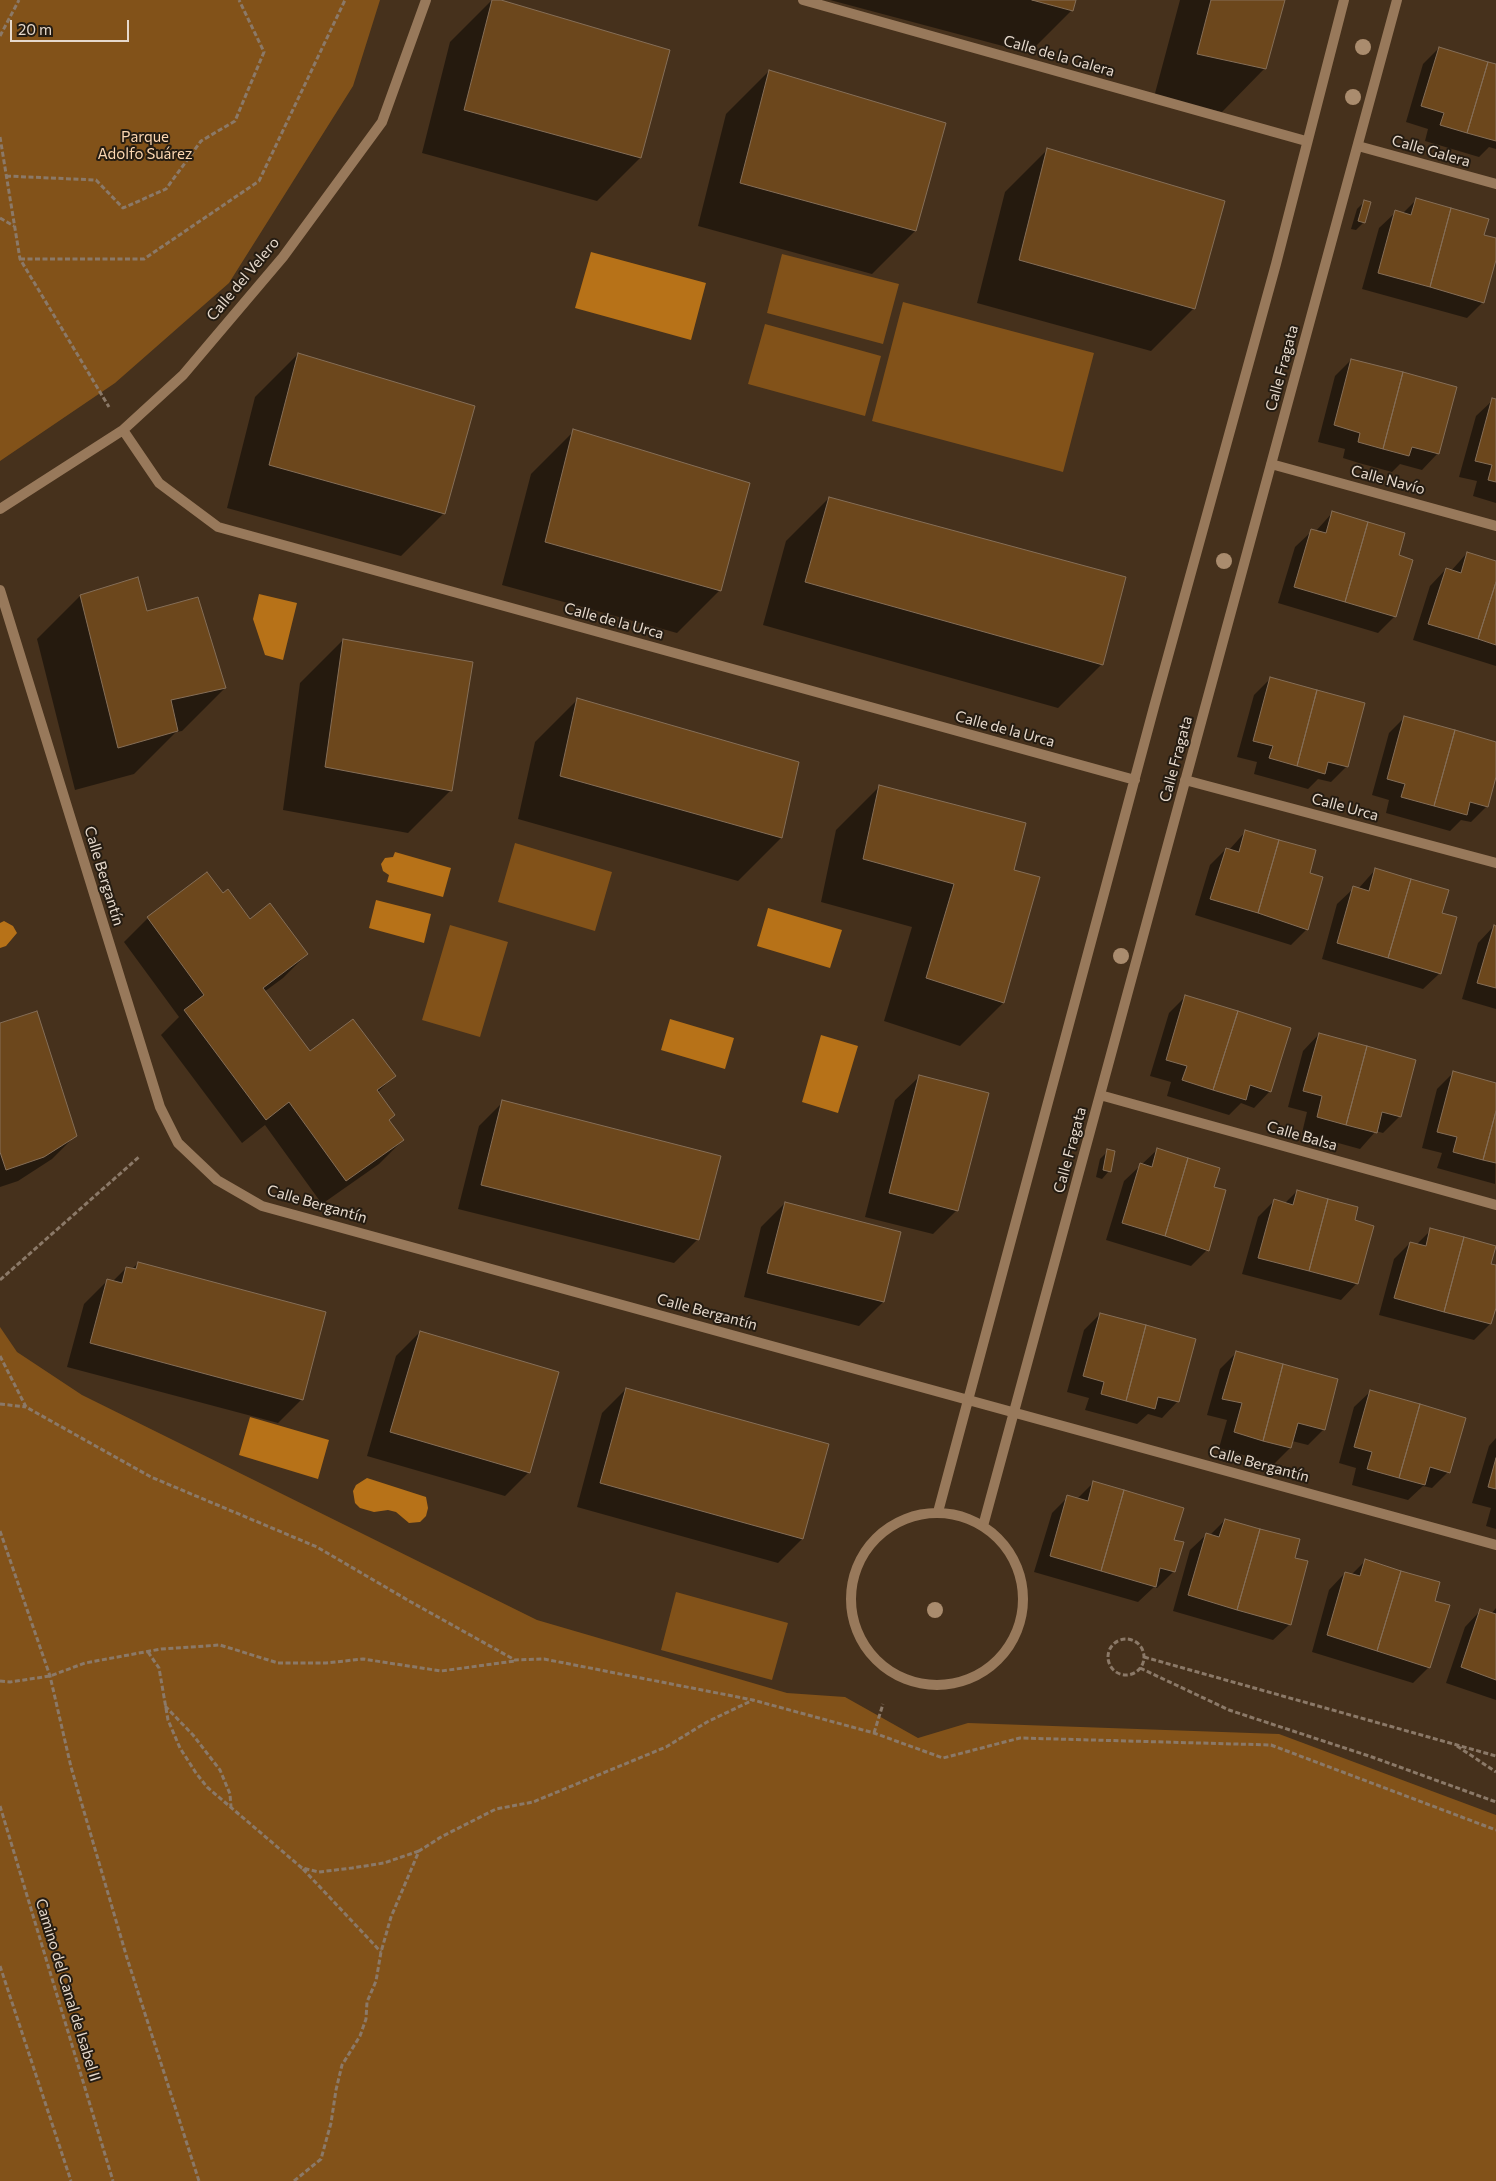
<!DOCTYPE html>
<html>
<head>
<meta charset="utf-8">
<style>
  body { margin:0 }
  #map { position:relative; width:1496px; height:2181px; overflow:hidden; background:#46311c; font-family:Commissioner,sans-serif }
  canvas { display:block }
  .scale { position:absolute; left:10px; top:20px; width:119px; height:22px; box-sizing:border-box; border:2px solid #e6d9cc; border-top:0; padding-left:6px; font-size:15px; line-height:18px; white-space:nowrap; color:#e6d9cc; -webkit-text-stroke:4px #251c12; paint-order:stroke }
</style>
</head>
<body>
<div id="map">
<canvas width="1496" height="2181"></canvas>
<div class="scale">20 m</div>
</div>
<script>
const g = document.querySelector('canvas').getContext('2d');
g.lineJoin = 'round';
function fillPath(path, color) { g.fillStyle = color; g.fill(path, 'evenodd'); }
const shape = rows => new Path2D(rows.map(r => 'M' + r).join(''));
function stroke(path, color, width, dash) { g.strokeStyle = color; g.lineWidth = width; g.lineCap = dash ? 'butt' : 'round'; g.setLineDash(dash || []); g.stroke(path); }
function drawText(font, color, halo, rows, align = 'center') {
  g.font = font + ' Commissioner,sans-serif'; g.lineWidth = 4; g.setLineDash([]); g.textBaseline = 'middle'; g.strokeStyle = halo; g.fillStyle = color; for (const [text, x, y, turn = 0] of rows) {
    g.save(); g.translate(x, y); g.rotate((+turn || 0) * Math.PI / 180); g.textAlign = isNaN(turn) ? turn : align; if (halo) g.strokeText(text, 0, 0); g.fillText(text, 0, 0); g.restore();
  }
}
fillPath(shape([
  [0,0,380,0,353,86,229,283,115,383,0,461],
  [782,254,899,284,883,344,767,313],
  [903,302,1094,353,1063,472,872,421],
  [765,324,881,356,865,416,748,384],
  [515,843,612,872,595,931,498,902],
  [450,925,508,942,480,1037,422,1020],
  [0,1327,17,1352,82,1395,537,1620,787,1693,845,1697,918,1738,968,1723,1279,1734,1496,1815,1496,2181,0,2181],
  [676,1592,788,1623,772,1680,661,1650]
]), '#825219');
fillPath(shape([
  [591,252,706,283,691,340,575,308],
  [259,594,297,603,283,660,265,655,253,619],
  [395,852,451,868,443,897,387,882,389,875,383,871,381,864,385,858,393,857],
  [376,900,431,914,424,943,369,928],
  [768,908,842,930,830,968,757,946],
  [4,921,13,926,17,933,6,946,0,948,0,923],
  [670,1019,734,1038,725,1069,661,1050],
  [821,1035,858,1046,838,1113,802,1102],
  [250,1417,329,1440,318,1479,239,1455],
  [367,1478,426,1497,428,1508,426,1516,420,1522,409,1523,396,1512,388,1510,374,1512,360,1508,355,1503,353,1491,356,1485]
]), '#b77218');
fillPath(shape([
  [492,0,669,51,640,158,597,201,422,153,450,42],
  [830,0,1075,0,1072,10,1029,53],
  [1180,0,1283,0,1265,68,1222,112,1154,97],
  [1439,48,1496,65,1496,149,1489,147,1479,157,1442,146,1425,141,1428,129,1406,122,1423,64],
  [769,71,915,231,872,274,698,226,726,114],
  [1048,149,1194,308,1151,351,977,303,1005,192],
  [1416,200,1483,236,1496,239,1496,255,1483,302,1467,318,1362,289,1379,228,1396,212,1402,214],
  [1365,201,1364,222,1356,230,1351,229,1357,209],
  [298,354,444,513,401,556,227,508,255,397],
  [1351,360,1438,453,1422,470,1400,464,1392,472,1359,463,1343,458,1345,449,1318,442,1335,376],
  [1493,400,1496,401,1496,503,1473,496,1477,481,1459,477,1476,416],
  [574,431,720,590,677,633,502,585,531,474],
  [829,498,1124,578,1101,665,1058,708,763,625,786,541],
  [1333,512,1397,556,1395,616,1378,633,1278,603,1295,547,1312,531,1315,532],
  [1467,553,1496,562,1496,666,1413,640,1430,586,1446,569,1451,571],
  [138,579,146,612,225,688,182,731,176,732,134,774,75,790,37,639,80,596],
  [343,640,451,790,408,833,283,810,300,683],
  [1270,679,1347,766,1331,782,1318,779,1308,789,1254,774,1257,762,1237,757,1254,695],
  [578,699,797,763,781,838,738,881,518,819,535,742],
  [1405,717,1496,743,1496,772,1487,806,1471,822,1461,820,1450,831,1386,813,1389,800,1372,795,1389,733],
  [879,787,1013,871,1039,878,1003,1003,960,1046,884,1021,912,927,821,902,836,830],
  [1246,831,1308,873,1307,929,1291,945,1195,915,1210,865,1226,849,1229,850],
  [1375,870,1440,913,1440,973,1423,989,1322,959,1337,904,1354,888,1358,889],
  [223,895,250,920,307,954,283,978,264,992,310,1053,394,1076,377,1093,388,1120,403,1140,379,1164,322,1204,265,1125,242,1143,161,1035,179,1017,124,942,148,918],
  [1494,926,1496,927,1496,1009,1462,999,1478,943],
  [1185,997,1270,1091,1254,1108,1241,1103,1229,1115,1167,1096,1171,1082,1150,1076,1169,1013],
  [0,1025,76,1135,52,1159,18,1181,0,1187],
  [1319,1034,1400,1116,1383,1133,1376,1131,1360,1149,1302,1133,1307,1112,1288,1107,1303,1051],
  [1453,1073,1496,1084,1495,1184,1437,1168,1442,1153,1422,1148,1437,1089],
  [920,1076,957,1210,933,1234,865,1217,895,1100],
  [503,1102,698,1239,674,1263,458,1209,479,1126],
  [1157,1150,1213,1188,1207,1250,1191,1266,1106,1240,1124,1181],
  [1108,1151,1109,1171,1102,1179,1096,1177,1100,1159],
  [1297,1191,1357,1283,1341,1300,1242,1274,1258,1217,1274,1201,1284,1204],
  [785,1203,900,1233,883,1302,859,1326,744,1297,761,1227],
  [1431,1230,1489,1265,1496,1266,1496,1303,1490,1324,1474,1340,1379,1315,1394,1259,1410,1243,1416,1245],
  [138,1263,302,1399,278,1423,67,1367,84,1304,108,1280,113,1281,126,1268,132,1269],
  [1100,1314,1178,1401,1162,1418,1148,1414,1137,1424,1085,1410,1089,1398,1067,1392,1084,1330],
  [420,1332,529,1472,505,1496,367,1456,396,1356],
  [1236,1353,1324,1429,1308,1445,1292,1441,1290,1448,1274,1464,1219,1448,1227,1420,1207,1415,1220,1369],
  [626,1389,802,1539,778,1563,577,1507,602,1413],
  [1371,1391,1448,1472,1432,1488,1423,1486,1408,1500,1352,1485,1356,1468,1339,1463,1354,1407],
  [1496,1438,1496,1529,1486,1526,1491,1508,1472,1503,1489,1446],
  [1093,1483,1173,1541,1174,1571,1157,1588,1154,1587,1138,1602,1034,1572,1052,1513,1068,1497,1077,1499],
  [1225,1520,1290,1624,1273,1640,1173,1611,1190,1550,1207,1534,1210,1535],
  [1366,1560,1433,1601,1429,1667,1413,1683,1312,1652,1329,1590,1345,1573,1351,1575],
  [1496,1608,1496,1700,1446,1683,1465,1627,1481,1610,1491,1614]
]), '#0007');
const building = shape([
  [492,0,501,0,670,50,641,158,464,110,492,0],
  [1032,0,1076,0,1073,11,1032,0],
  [1211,0,1285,0,1266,69,1197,54,1211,0],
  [1439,47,1488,62,1467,133,1440,125,1444,113,1421,106,1439,47],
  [1488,62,1496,64,1496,141,1467,133,1488,62],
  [769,70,946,123,916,231,740,183,769,70],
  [1047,148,1225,201,1195,309,1019,260,1047,148],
  [1416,198,1451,208,1430,287,1378,273,1395,210,1411,215,1416,198],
  [1364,200,1371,202,1365,223,1358,221,1364,200],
  [1451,208,1489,219,1484,235,1496,238,1496,260,1484,303,1430,287,1451,208],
  [298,353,475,406,445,514,269,465,298,353],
  [1351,359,1403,372,1383,449,1358,442,1360,433,1334,425,1351,359],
  [1403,372,1457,387,1439,454,1412,447,1409,456,1383,449,1403,372],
  [1492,398,1496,399,1496,482,1488,480,1492,465,1475,461,1492,398],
  [573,429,750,483,721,591,545,542,573,429],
  [829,497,1126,577,1103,665,805,582,829,497],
  [1332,511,1368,522,1345,602,1294,587,1311,529,1326,533,1332,511],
  [1368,522,1405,533,1399,555,1413,560,1396,617,1345,602,1368,522],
  [1467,552,1496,561,1496,582,1478,639,1428,624,1446,568,1461,573,1467,552],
  [138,577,147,611,198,597,226,688,171,700,178,731,118,748,80,595,138,577],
  [1496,582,1496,645,1478,639,1496,582],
  [343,639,473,662,452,791,325,767,343,639],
  [1270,677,1317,690,1297,766,1269,758,1273,746,1253,741,1270,677],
  [1317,690,1365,703,1348,767,1328,762,1325,774,1297,766,1317,690],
  [577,698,799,762,782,838,560,776,577,698],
  [1404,716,1455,730,1434,806,1401,797,1405,784,1387,779,1404,716],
  [1455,730,1496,742,1496,777,1488,807,1470,802,1467,815,1434,806,1455,730],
  [879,785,1026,823,1014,870,1040,877,1004,1003,926,978,954,884,863,859,879,785],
  [1245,830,1279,840,1258,913,1210,899,1226,848,1239,852,1245,830],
  [1279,840,1316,850,1310,873,1323,877,1308,930,1258,913,1279,840],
  [1375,868,1411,879,1388,958,1337,943,1353,886,1369,891,1375,868],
  [207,872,223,893,228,889,250,919,270,903,308,954,263,988,310,1051,353,1019,396,1076,377,1090,395,1115,389,1120,404,1140,346,1181,289,1102,266,1120,184,1010,204,995,147,917,207,872],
  [1411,879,1449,890,1442,913,1457,917,1441,974,1388,958,1411,879],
  [1494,925,1496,926,1496,988,1477,983,1494,925],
  [1185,995,1238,1011,1213,1090,1182,1080,1187,1066,1166,1060,1185,995],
  [37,1011,77,1136,44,1157,6,1170,0,1152,0,1023,37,1011],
  [1238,1011,1291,1028,1271,1092,1250,1085,1246,1100,1213,1090,1238,1011],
  [1319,1033,1367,1046,1346,1125,1317,1117,1322,1096,1303,1091,1319,1033],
  [1367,1046,1416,1060,1401,1117,1382,1112,1377,1133,1346,1125,1367,1046],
  [1453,1071,1496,1083,1496,1111,1483,1160,1453,1152,1457,1137,1437,1132,1453,1071],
  [919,1075,989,1093,958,1211,889,1193,919,1075],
  [502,1100,721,1156,699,1240,481,1185,502,1100],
  [1496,1111,1496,1163,1483,1160,1496,1111],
  [1157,1148,1188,1158,1165,1236,1122,1223,1140,1163,1152,1167,1157,1148],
  [1107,1149,1115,1151,1111,1172,1103,1170,1107,1149],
  [1188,1158,1220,1168,1214,1187,1226,1190,1209,1251,1165,1236,1188,1158],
  [1297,1190,1328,1199,1309,1271,1258,1258,1274,1199,1293,1205,1297,1190],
  [1328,1199,1358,1207,1355,1220,1374,1226,1358,1284,1309,1271,1328,1199],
  [785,1202,901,1232,884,1302,767,1273,785,1202],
  [1430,1228,1464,1237,1444,1312,1394,1298,1410,1242,1426,1246,1430,1228],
  [1464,1237,1496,1246,1491,1264,1496,1265,1496,1308,1491,1324,1444,1312,1464,1237],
  [138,1262,326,1312,303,1400,90,1343,107,1279,122,1283,126,1267,136,1269,138,1262],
  [1100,1313,1146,1325,1126,1401,1101,1394,1104,1382,1083,1376,1100,1313],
  [1146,1325,1196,1339,1179,1402,1158,1397,1155,1409,1126,1401,1146,1325],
  [420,1331,559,1372,530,1473,390,1432,420,1331],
  [1236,1351,1283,1364,1263,1441,1234,1432,1242,1403,1222,1399,1236,1351],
  [1283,1364,1338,1379,1325,1430,1298,1423,1291,1448,1263,1441,1283,1364],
  [626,1388,829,1444,803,1539,600,1483,626,1388],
  [1370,1390,1420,1404,1399,1478,1367,1469,1372,1452,1354,1447,1370,1390],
  [1420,1404,1466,1418,1450,1473,1430,1467,1425,1485,1399,1478,1420,1404],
  [1496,1458,1496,1489,1488,1487,1496,1458],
  [1093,1481,1124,1490,1101,1571,1050,1556,1067,1495,1088,1501,1093,1481],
  [1124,1490,1184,1508,1174,1540,1184,1542,1175,1572,1160,1568,1156,1587,1101,1571,1124,1490],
  [1225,1519,1260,1529,1237,1610,1188,1595,1206,1533,1219,1537,1225,1519],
  [1260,1529,1300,1539,1295,1558,1308,1561,1291,1625,1237,1610,1260,1529],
  [1365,1559,1401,1571,1377,1651,1327,1635,1345,1572,1360,1576,1365,1559],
  [1401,1571,1440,1582,1435,1601,1450,1605,1430,1668,1377,1651,1401,1571],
  [1480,1609,1496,1614,1496,1680,1461,1667,1480,1609]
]);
fillPath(building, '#6c471c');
stroke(building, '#856e57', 1);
stroke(shape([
  [0,36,19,0],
  [0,137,20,259,109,407],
  [6,176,96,180,123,208,166,189,201,141,235,121,264,52,239,0],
  [0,218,14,226],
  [20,259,144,259,259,181,345,0],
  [0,1280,140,1156],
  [0,1356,26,1407,151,1477,317,1547,411,1602,515,1660,544,1659,753,1700,874,1733,943,1758,1020,1738,1271,1745,1496,1830],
  [0,1404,26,1407],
  [0,1531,50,1676,71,1767,90,1832,127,1958,199,2181],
  '1108 1657a18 18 0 1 1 36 0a18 18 0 1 1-36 0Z',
  [148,1652,159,1668,168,1720,180,1748,196,1773,207,1787,302,1868,319,1872,352,1868,384,1863,419,1851],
  [1144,1657,1496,1756],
  [1140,1668,1229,1710,1372,1757,1496,1802],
  [0,1681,10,1682,50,1676,85,1663,161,1649,220,1645,278,1663,326,1663,363,1659,441,1671,515,1661],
  [165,1706,193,1735,220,1770,230,1794,231,1807],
  [874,1733,883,1704],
  [1457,1746,1496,1772],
  [0,1806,113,2181],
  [303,1869,381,1952],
  [0,1966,71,2181],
  [294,2181,321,2159,331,2123,336,2090,342,2065,360,2036,366,2019,367,2002,376,1981,381,1952,391,1917,419,1851,441,1837,496,1809,533,1802,666,1747,707,1722,753,1700]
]), '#8b7968', 3, [5, 2.5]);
stroke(shape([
  [803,0,1306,141],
  [1358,146,1496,184],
  [123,430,159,483,218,527,1135,780],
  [1271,464,1496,526],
  [0,509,123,430,183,375,283,257,382,122,426,0],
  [0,590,160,1107,178,1143,217,1180,262,1206,1496,1545],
  [1185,780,1496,863],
  [1100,1095,1496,1205],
  [938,1512,1154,707,1276,264,1344,0],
  '851 1599a86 86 0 1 1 172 0a86 86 0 1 1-172 0Z',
  [983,1526,1397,0]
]), '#98795b', 10);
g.fillStyle = '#aa8c6e';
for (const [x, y] of [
  [1363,47],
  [1353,97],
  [1224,561],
  [1121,956],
  [935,1610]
]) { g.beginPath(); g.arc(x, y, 8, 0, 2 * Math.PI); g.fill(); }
drawText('15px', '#e6d9cc', '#251c12', [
  ["Calle de la Galera",1059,56,16],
  ["Calle Galera",1431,151,16],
  ["Calle del Velero",243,279,-50],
  ["Calle Fragata",1282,368,-75],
  ["Calle Navío",1388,480,15],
  ["Calle de la Urca",614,621,15],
  ["Calle de la Urca",1005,729,15],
  ["Calle Fragata",1176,759,-75],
  ["Calle Urca",1345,807,15],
  ["Calle Bergantín",104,876,73],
  ["Calle Balsa",1302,1136,16],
  ["Calle Fragata",1070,1150,-75],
  ["Calle Bergantín",317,1204,16],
  ["Calle Bergantín",707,1312,15],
  ["Calle Bergantín",1259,1464,15],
  ["Camino del Canal de Isabel II",68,1990,73]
]);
drawText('15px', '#fcd7b2', '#251c12', [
  ["Parque",145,137],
  ["Adolfo Suárez",145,154]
]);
</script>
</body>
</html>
